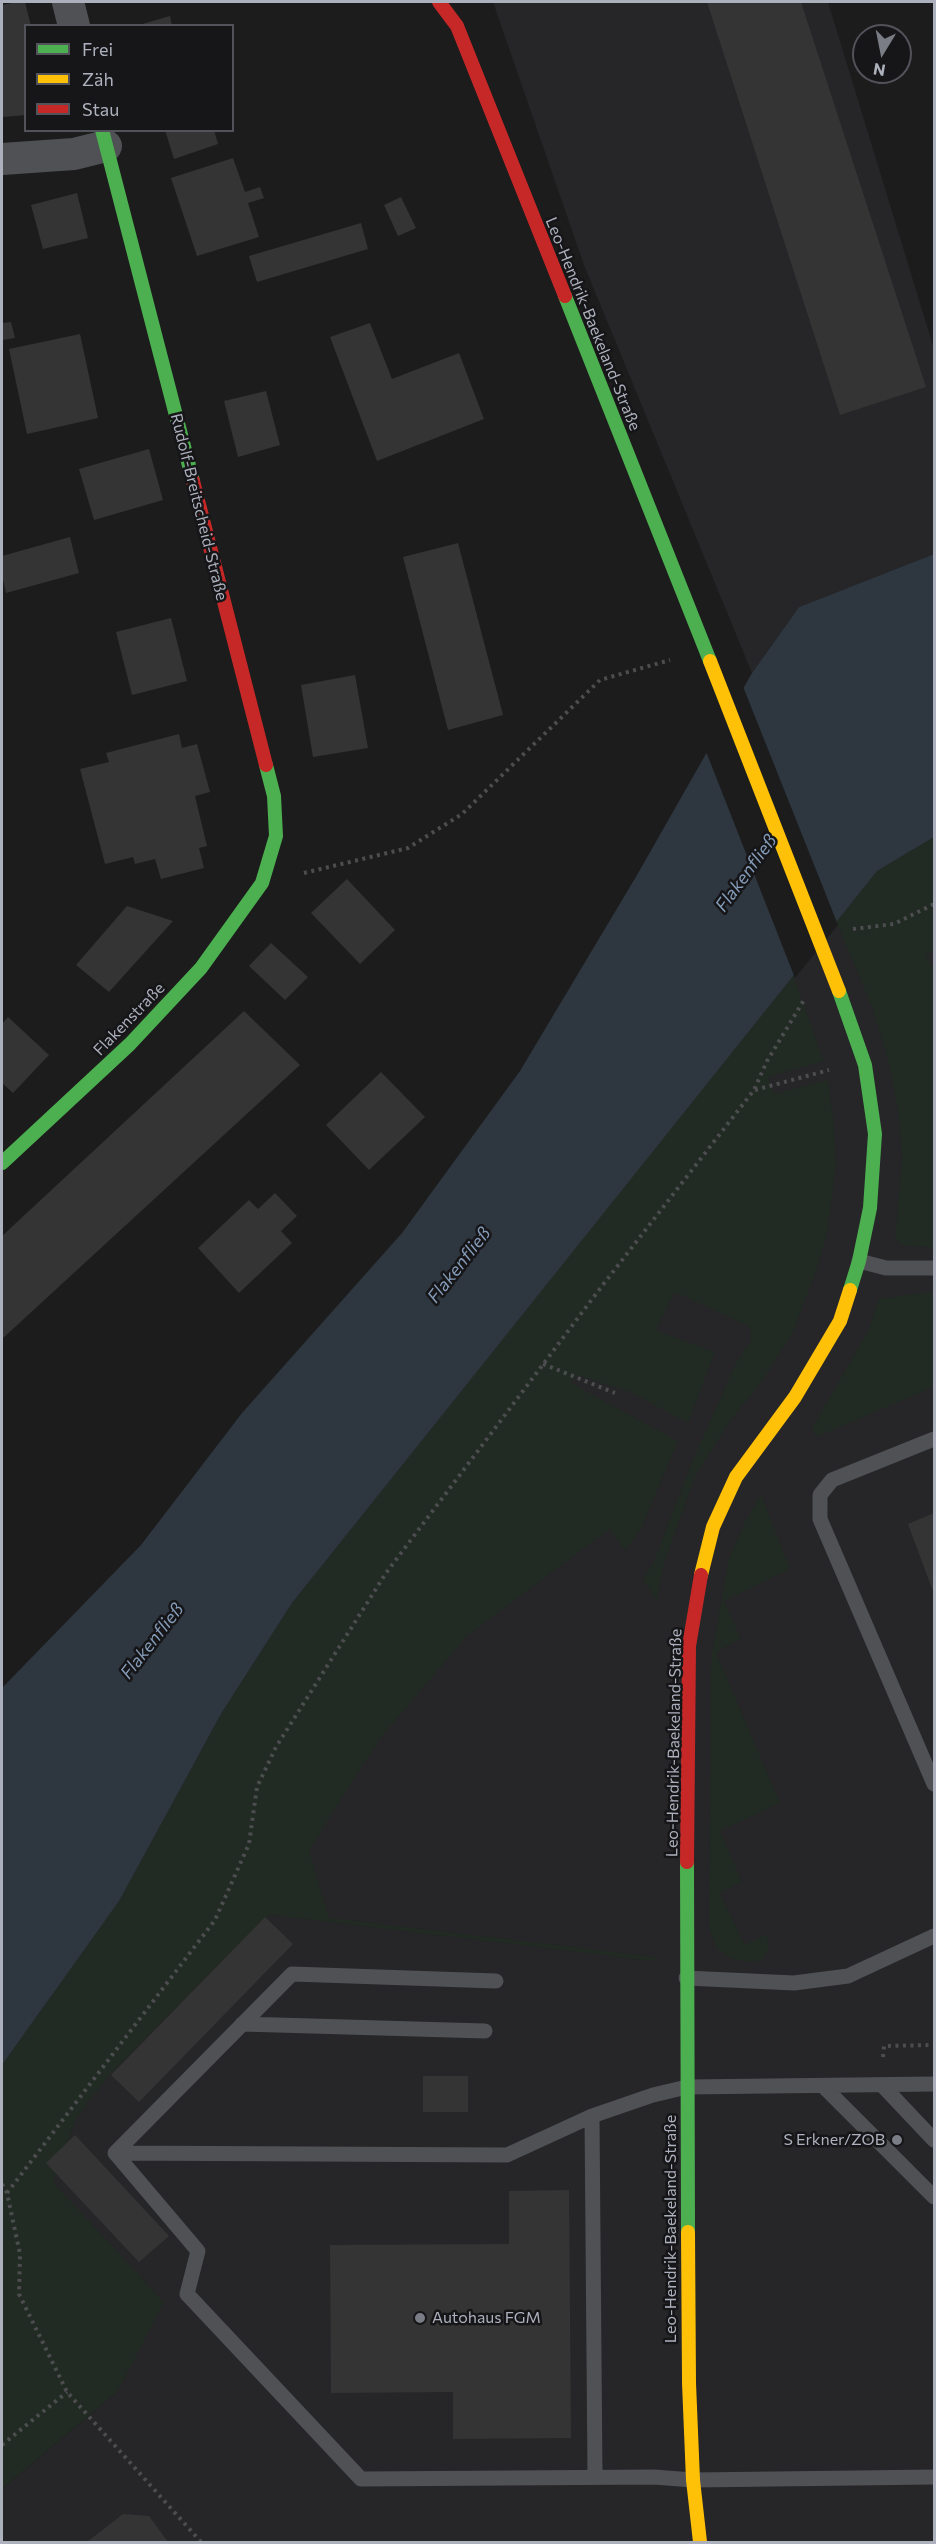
<!DOCTYPE html>
<html>
<head>
<meta charset="utf-8">
<style>
  body { margin:0 }
  #map { position:relative; width:936px; height:2544px; overflow:hidden; background:#1c1c1c; font-family:Commissioner,sans-serif }
  canvas { display:block }
  .frame { position:absolute; inset:0; border:3px solid #adb1bd; pointer-events:none }
  .legend { position:absolute; left:24px; top:24px; width:210px; height:108px; box-sizing:border-box; background:#161518; border:2px solid #52535a; margin:0; padding:8px 10px; list-style:none; font-size:18px; color:#adb1bd }
  .legend li { display:flex; align-items:center; gap:12px; height:30px }
  .legend b { width:30px; border:2px solid #52535a }
  .north { position:absolute; left:852px; top:24px; width:60px; height:60px; box-sizing:border-box; background:#161518; border:2px solid #52535a; border-radius:50%; rotate:190deg; font-size:16px; font-weight:700; line-height:24px; text-align:center; color:#adb1bd }
  .north::after { content:''; display:block; margin:auto; width:21px; height:27px; background:#7a7d85; clip-path:polygon(50% 0,100% 100%,50% 72%,0 100%) }
</style>
</head>
<body>
<div id="map">
<canvas width="936" height="2544"></canvas>
<div class="frame"></div>
<ul class="legend">
<li><b style="height:8px;background:#4caf50"></b>Frei</li>
<li><b style="height:8px;background:#ffc107"></b>Zäh</li>
<li><b style="height:8px;background:#c62828"></b>Stau</li>
</ul>
<div class="north">N</div>
</div>
<script>
const g = document.querySelector('canvas').getContext('2d');
g.lineJoin = 'round';
function fillPath(path, color) { g.fillStyle = color; g.fill(path, 'evenodd'); }
const shape = rows => new Path2D(rows.map(r => 'M' + r).join(''));
function stroke(path, color, width, dash) { g.strokeStyle = color; g.lineWidth = width; g.lineCap = dash ? 'butt' : 'round'; g.setLineDash(dash || []); g.stroke(path); }
function drawText(font, color, halo, rows, align = 'center') {
  g.font = font + ' Commissioner,sans-serif'; g.lineWidth = 5; g.setLineDash([]); g.textBaseline = 'middle'; g.strokeStyle = halo; g.fillStyle = color; for (const [text, x, y, turn = 0] of rows) {
    g.save(); g.translate(x, y); g.rotate((+turn || 0) * Math.PI / 180); g.textAlign = isNaN(turn) ? turn : align; if (halo) g.strokeText(text, 0, 0); g.fillText(text, 0, 0); g.restore();
  }
}
fillPath(shape([
  [493,2,828,2,934,349,934,554,799,607,752,673,584,265],
  [934,837,934,2542,2,2542,2,2489,118,2391,32,2204,2,2065,44,2007,292,1603,877,871]
]), '#262528');
fillPath(shape([
  [934,837,934,950,926,955,934,971,934,1248,902,1245,895,1239,902,1158,899,1117,890,1067,872,1007,836,921,877,871],
  [793,975,824,1061,768,1077,774,1094,828,1080,834,1125,836,1166,827,1234,815,1274,793,1332,765,1377,728,1424,695,1477,663,1566,657,1602,643,1579,653,1564,691,1464,736,1363,751,1340,750,1327,675,1292,656,1330,715,1352,688,1423,630,1392,577,1375,571,1383,678,1441,641,1529,625,1551,610,1529,467,1636,379,1740,309,1850,329,1918,655,1957,655,1961,271,1915,265,1917,109,2075,77,2117,53,2182,164,2302,118,2391,2,2489,2,2065,119,1901,221,1714,292,1603],
  [934,1291,934,1387,816,1437,812,1428,868,1331,879,1299],
  [761,1494,790,1569,724,1601,741,1639,716,1652,780,1803,720,1831,742,1882,720,1893,745,1945,767,1934,769,1948,763,1960,748,1962,732,1959,717,1949,709,1929,711,1670,712,1652,729,1558,745,1522]
]), '#212a23');
fillPath(shape([
  [934,554,934,837,877,871,292,1603,221,1714,119,1901,2,2065,2,1688,141,1545,242,1413,402,1233,520,1071,637,875,752,673,799,607]
]), '#2e363f');
fillPath(shape([
  [742,684,838,925,795,978,705,749]
]), '#1c1c1c');
fillPath(shape([
  [18,2,25,2,31,26,26,26,26,115,2,117,2,5],
  [707,2,801,2,926,387,840,415],
  [170,16,172,26,139,26,139,25],
  [165,130,214,130,218,144,174,159],
  [233,158,245,192,260,187,264,198,248,203,259,237,197,256,171,178],
  [77,193,88,238,43,249,31,205],
  [401,197,416,228,398,236,384,205],
  [361,223,368,249,257,282,249,256],
  [11,322,15,338,2,340,2,323],
  [370,323,392,379,459,353,484,419,377,461,330,337],
  [80,334,98,418,27,434,9,349],
  [266,391,280,445,238,457,224,401],
  [149,449,163,500,94,520,79,469],
  [70,537,79,573,6,593,2,575,2,556],
  [458,543,503,715,448,730,403,557],
  [171,618,187,681,132,695,116,632],
  [355,675,368,748,313,757,301,685],
  [179,734,182,748,197,744,210,792,195,796,207,846,199,848,204,868,161,879,155,859,135,864,133,857,105,864,80,769,109,762,106,753],
  [347,879,395,930,360,964,311,913],
  [127,906,173,921,109,992,76,965],
  [271,943,308,977,285,1000,249,966],
  [244,1011,300,1065,2,1339,2,1236],
  [8,1017,49,1055,13,1093,2,1083,2,1024],
  [381,1072,425,1117,369,1170,326,1125],
  [275,1193,297,1216,281,1231,292,1243,239,1293,198,1248,249,1200,258,1209],
  [934,1513,934,1594,908,1524],
  [265,1917,293,1944,139,2102,111,2075],
  [423,2076,468,2076,468,2112,423,2112],
  [75,2135,169,2236,139,2262,46,2163],
  [569,2190,571,2438,453,2439,453,2392,331,2393,330,2245,509,2244,509,2191],
  [123,2514,149,2516,168,2542,87,2542]
]), '#343434');
stroke(shape([
  [304,873,408,848,462,814,600,680,670,660],
  [853,929,894,924,934,904],
  [755,1090,829,1070],
  [543,1364,615,1393],
  [883,2057,884,2046,934,2045],
  [2,2184,7,2193,20,2254,19,2294,67,2392,201,2542],
  [7,2193,215,1920,249,1844,257,1787,276,1747,386,1573,602,1286,754,1090,767,1061,804,1000],
  [2,2445,67,2392]
]), '#4c4d4f', 4, [3, 4.5]);
stroke(shape([
  [859,1261,886,1268,934,1268],
  [934,1439,832,1480,820,1495,820,1519,934,1784],
  [686,1978,794,1983,848,1976,934,1936],
  [242,2024,485,2031],
  [934,2084,687,2087,653,2095,592,2116,507,2155,115,2153,198,2251,187,2294,361,2479,654,2477,693,2480,934,2477],
  [882,2085,934,2140],
  [824,2087,934,2197],
  [592,2116,595,2477],
  [115,2153,292,1974,496,1981]
]), '#4f5155', 15);
stroke(shape([
  [68,2,74,26],
  [2,159,74,154,106,146]
]), '#4f5155', 32);
stroke(shape([
  [102,130,193,481],
  [565,296,710,661],
  [839,991,865,1065,875,1134,870,1208,859,1261,850,1290],
  [2,1163,130,1044,201,968,262,883,276,836,274,796,266,765],
  [687,1862,688,2232]
]), '#4caf50', 14);
stroke(shape([
  [701,1575,713,1527,736,1477,795,1397,840,1321,850,1290],
  [688,2232,689,2383,693,2480,700,2542]
]), '#ffc107', 14);
stroke(shape([
  [439,2,457,26,565,296],
  [193,481,266,765],
  [687,1862,689,1646,701,1575]
]), '#c62828', 14);
stroke(shape([
  [710,661,839,991]
]), '#ffc107', 14);
for (const [x, y, r, color] of [
  [897,2140,6,"#7a7d85"],
  [420,2318,6,"#7a7d85"]
]) { const dot = new Path2D(); dot.arc(x, y, r, 0, 2 * Math.PI); g.fillStyle = color; g.fill(dot); stroke(dot, '#161518', 2); }
drawText('16px', '#adb1bd', '#161518', [
  ["Leo-Hendrik-Baekeland-Straße",593,324,68],
  ["Rudolf-Breitscheid-Straße",199,507,76],
  ["Flakenstraße",129,1019,-46],
  ["Leo-Hendrik-Baekeland-Straße",674,1743,-89],
  ["Leo-Hendrik-Baekeland-Straße",671,2229,-90]
]);
drawText('16px', '#adb1bd', '#161518', [
  ["S Erkner/ZOB",885,2140],
  ["Autohaus FGM",432,2318,"left"]
], 'right');
drawText('italic 18px', '#849cb8', '#161518', [
  ["Flakenfließ",746,873,-54],
  ["Flakenfließ",459,1265,-52],
  ["Flakenfließ",152,1641,-52]
]);
</script>
</body>
</html>
